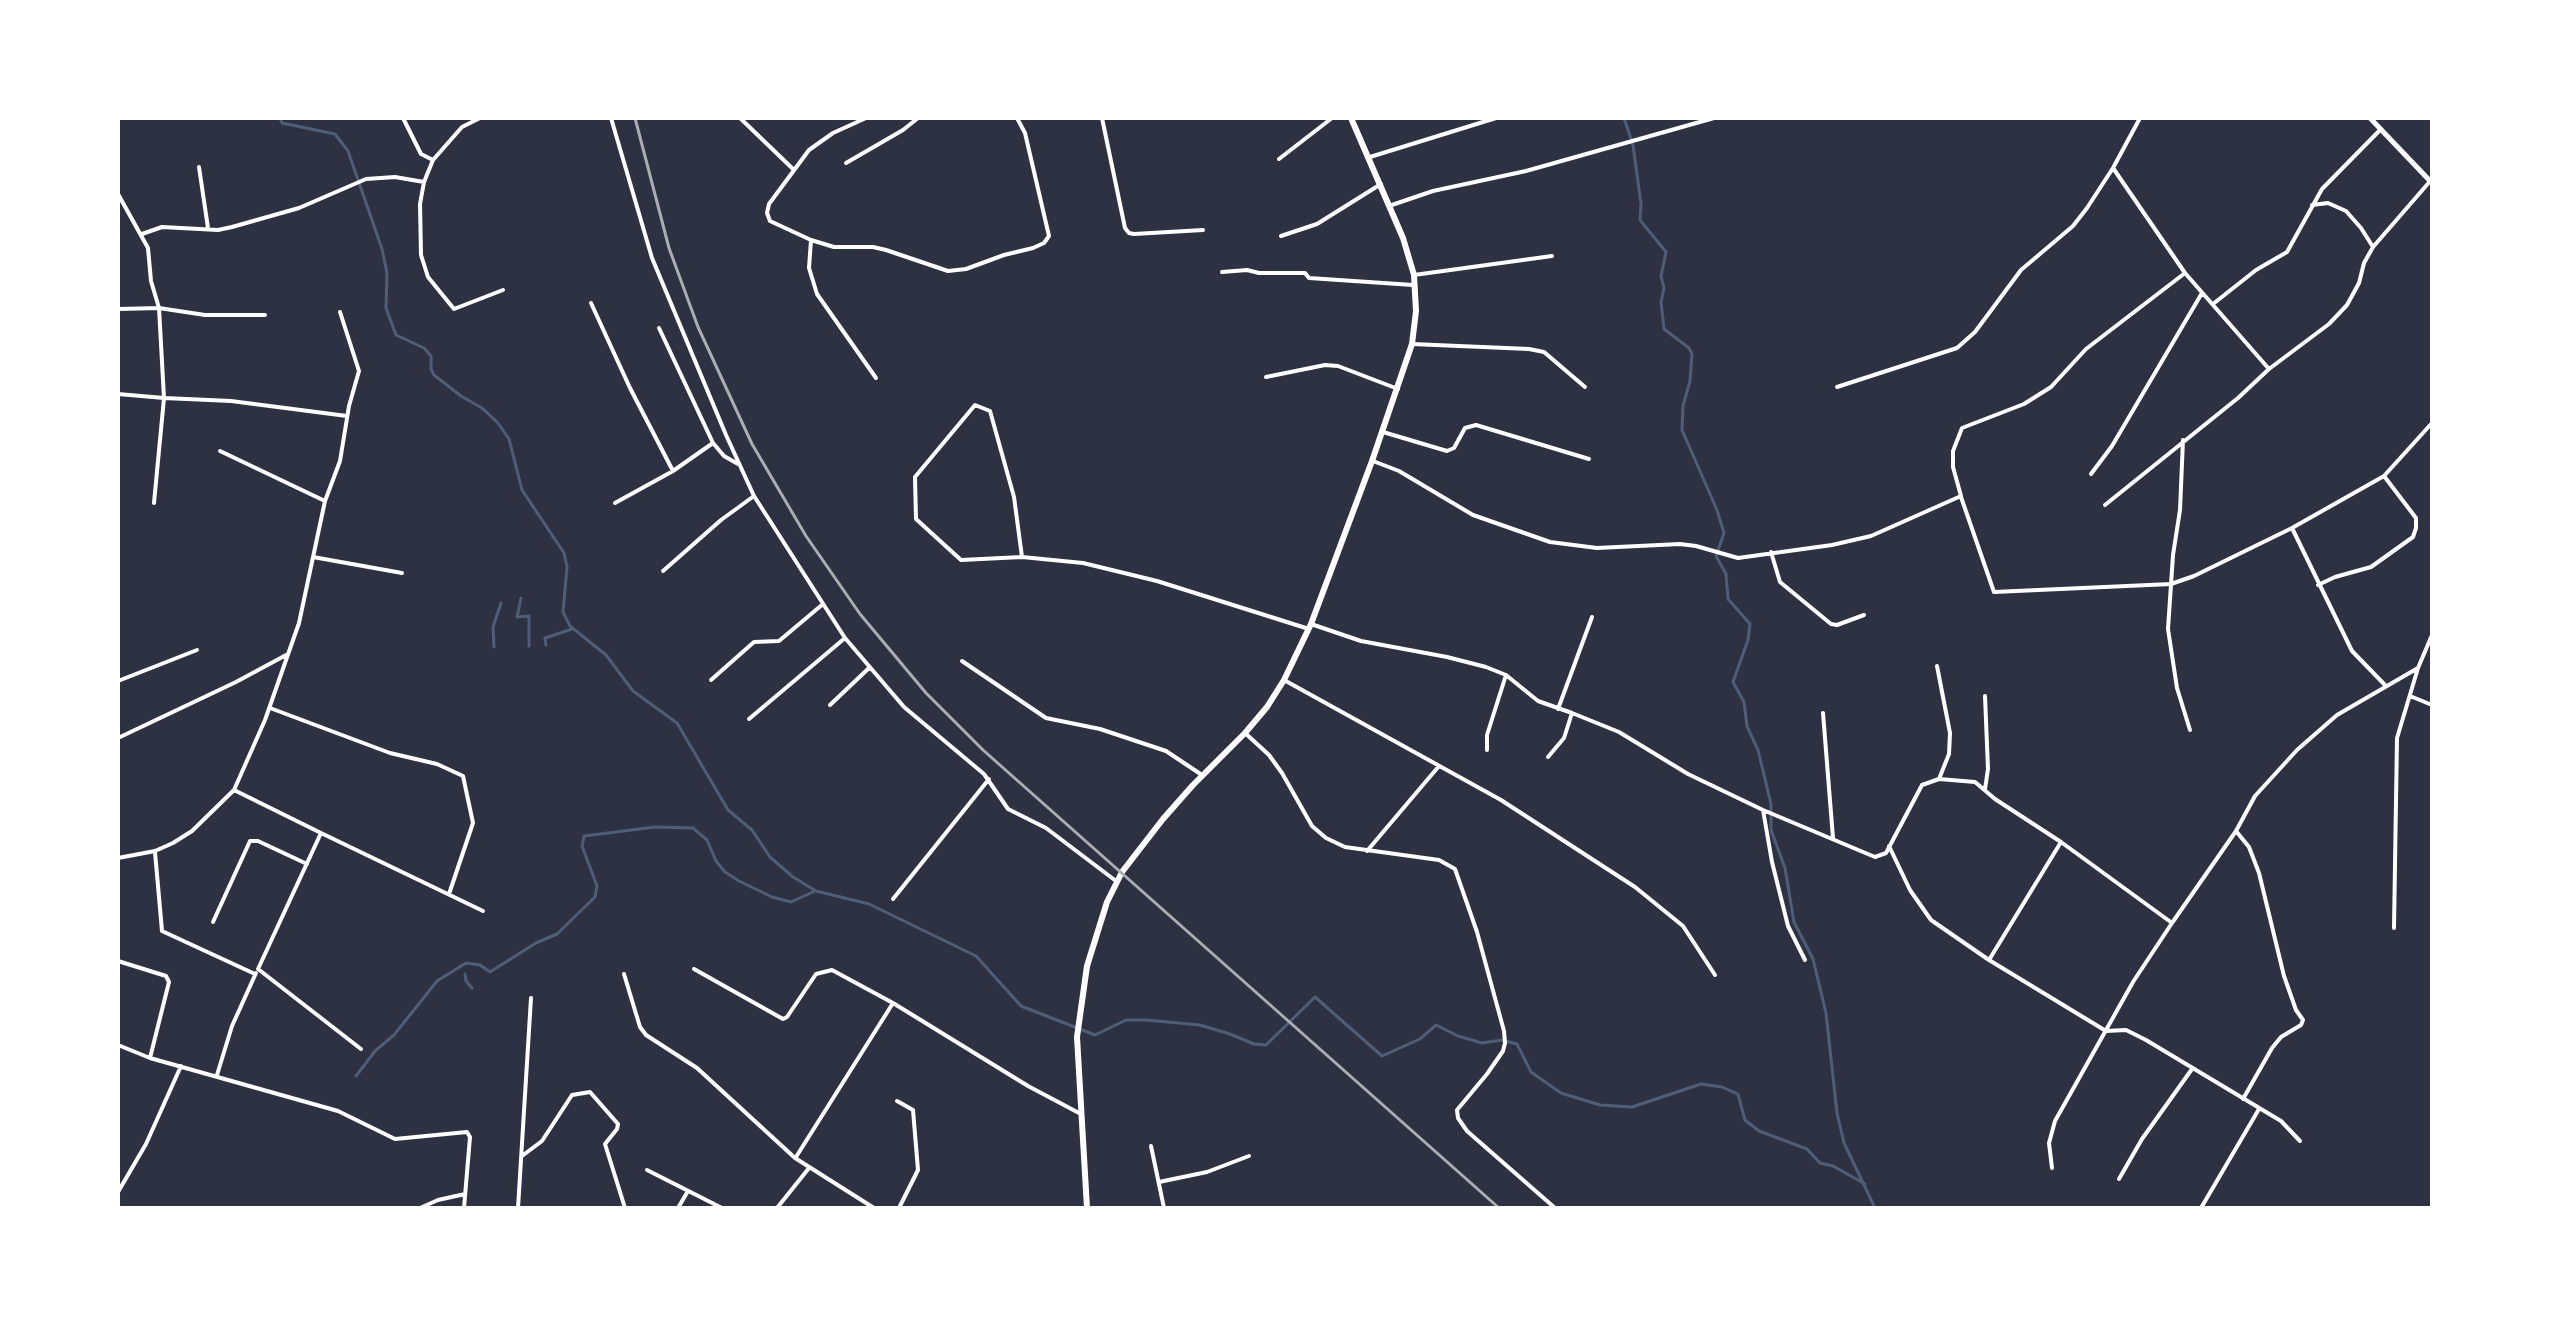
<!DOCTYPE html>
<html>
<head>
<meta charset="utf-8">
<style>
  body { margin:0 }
  #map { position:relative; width:2550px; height:1326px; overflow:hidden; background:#2d3142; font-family:"Exo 2",sans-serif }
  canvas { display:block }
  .frame { position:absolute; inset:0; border:120px solid #fff; pointer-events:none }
</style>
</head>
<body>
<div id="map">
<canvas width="2550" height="1326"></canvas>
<div class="frame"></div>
</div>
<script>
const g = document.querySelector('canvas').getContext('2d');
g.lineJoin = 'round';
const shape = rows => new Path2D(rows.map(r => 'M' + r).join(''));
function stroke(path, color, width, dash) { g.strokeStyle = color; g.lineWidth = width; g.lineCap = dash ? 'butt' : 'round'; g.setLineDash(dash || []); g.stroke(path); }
stroke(shape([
  [280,118,282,123,335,134,348,151,382,249,387,273,386,308,396,335,424,348,431,356,431,369,434,375,461,396,482,408,498,423,509,439,522,490,564,553,567,567,563,612,570,626,606,655,633,691,677,723,728,810,752,830,770,857,793,877,816,891,869,904,976,956,1021,1006,1095,1035,1126,1020,1146,1020,1200,1025,1230,1034,1254,1044,1266,1045,1315,997,1382,1056,1420,1039,1436,1025,1458,1036,1482,1043,1502,1040,1517,1044,1531,1072,1561,1093,1600,1105,1632,1107,1701,1084,1722,1087,1738,1094,1745,1120,1759,1131,1807,1149,1820,1163,1833,1166,1865,1184],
  [1624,118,1633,145,1641,204,1640,220,1666,252,1661,276,1664,288,1661,302,1664,329,1689,348,1692,354,1690,381,1683,406,1682,430,1717,510,1724,533,1716,556,1726,574,1728,599,1750,624,1748,640,1733,682,1744,702,1747,726,1758,750,1771,804,1771,830,1785,868,1794,922,1813,959,1826,1013,1837,1113,1844,1143,1875,1208],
  [521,598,517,617,529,616,529,646],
  [546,645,545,638,572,629],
  [494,647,493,627,501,603],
  [465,974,466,981,472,988],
  [356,1076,375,1051,394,1035,437,981,466,963,480,965,490,972,536,943,557,934,595,897,597,886,582,846,584,836,655,827,693,828,707,840,716,861,725,872,739,881,772,897,791,902,815,891]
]), '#4f5d75', 3);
stroke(shape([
  [403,118,421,154,433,160],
  [480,118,462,127,433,160,424,182,420,204,421,255,428,277,454,309,503,290],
  [611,118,652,258,726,435,754,496,845,638,904,707,984,774,1008,809,1046,828,1116,881],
  [740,118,793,169],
  [866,118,833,133,809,150,769,204,767,213,770,221,811,240,834,247,873,247,886,250,948,271,966,269,1004,255,1033,248,1044,243,1049,236,1025,133,1017,118],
  [1102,118,1125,228,1129,233,1134,234,1203,230],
  [1370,157,1496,118],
  [1279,159,1332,118],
  [846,163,903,130,918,118],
  [199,167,208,228],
  [2113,168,2185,273,2269,369],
  [118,194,148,248,151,281,159,308,164,398,231,401,347,416],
  [2312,205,2328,203,2346,211,2361,228,2373,247],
  [1389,206,1433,191,1526,171,1714,118],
  [142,234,162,227,218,230,232,227,299,208,366,179,395,177,424,182],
  [1281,236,1317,224,1381,184],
  [811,240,809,268,817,294,876,378],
  [1222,272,1247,270,1259,273,1305,273,1309,278,1413,285],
  [1414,275,1552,256],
  [591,303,630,388,673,471],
  [2213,304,2256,270,2287,252,2322,189,2381,129],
  [118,309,159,308,205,315,265,315],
  [659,328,713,443,724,456,738,464],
  [1412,344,1529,349,1544,352,1585,387],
  [1266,377,1325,365,1338,366,1398,389],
  [1837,387,1957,348,1975,332,2021,270,2073,226,2087,208,2113,168,2140,118],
  [118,394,164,398,154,503],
  [1383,432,1447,451,1454,448,1465,428,1476,425,1589,459],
  [2183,440,2180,510,2173,555,2168,629,2177,688,2190,730],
  [1373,461,1399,471,1473,515,1550,542,1597,548,1680,544,1696,546,1738,558,1832,545,1871,536,1961,496,1953,467,1953,451,1962,428,2024,404,2051,387,2086,349,2185,273],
  [2091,474,2112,446,2202,293],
  [1961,497,1994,592,2171,584,2194,576,2292,528,2384,476,2432,423],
  [325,501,340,461,349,406,359,371,340,312],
  [615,503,673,471,713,443],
  [2105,505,2238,398,2269,369,2329,324,2347,305,2359,283,2364,263,2373,247,2432,179],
  [2292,528,2352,651,2385,685],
  [1771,552,1780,582,1831,624,1837,625,1864,615],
  [313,557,402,573],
  [1022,557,1014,497,990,411,975,405,915,477,916,519,961,560,1022,557,1083,563,1157,581,1309,629],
  [663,571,721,520,754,496],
  [2318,585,2335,577,2371,567,2413,537,2416,528,2416,518,2384,476],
  [1311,624,1361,641,1447,657,1486,667,1506,675,1538,701,1572,713,1564,738,1548,757],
  [962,661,1046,718,1100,729,1166,751,1202,775],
  [1937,666,1950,733,1949,754,1939,779],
  [711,680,754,642,779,641,823,604],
  [1284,680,1501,800,1635,887,1683,926,1715,975],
  [118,681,197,650],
  [2410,696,2432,705],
  [830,705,869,668],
  [270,708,390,753,437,764,463,776,473,823,449,894],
  [1558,709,1592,617],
  [1572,713,1619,732,1688,774,1763,810,1875,857,1886,853,1922,785,1939,779,1975,782,1995,799,2061,842],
  [1823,713,1833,838],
  [749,719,845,638],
  [1245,733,1269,755,1282,773,1312,826,1326,838,1345,847,1439,860,1455,869,1477,932,1504,1031,1505,1043,1503,1051,1487,1074,1457,1110,1458,1118,1467,1131,1555,1208],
  [118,738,236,682,288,654],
  [1487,750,1487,735,1506,675],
  [1985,789,1988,769,1985,696],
  [234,790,321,833,258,969,361,1049],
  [1763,810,1772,862,1788,926,1805,960],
  [2236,831,2249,847,2259,873,2284,976,2296,1010,2303,1020,2301,1025,2281,1037,2272,1048,2243,1099],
  [321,833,483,911],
  [1889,846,1910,890,1931,920,1989,960,2106,1031,2126,1030,2146,1040,2281,1121,2300,1141],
  [1367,851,1439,766],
  [155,852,162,931,255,974],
  [118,858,155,851,173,843,192,831,234,790,265,720,299,623,325,501,220,451],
  [893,899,989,779],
  [213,922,250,841,258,841,307,864],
  [2394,928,2397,738,2418,668],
  [1989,960,2061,842,2172,923,2236,831,2255,796,2297,750,2337,715,2418,668,2432,635],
  [118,961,166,976,169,982,150,1058],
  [694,969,783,1019,787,1017,816,974,832,970,893,1003,1028,1086,1079,1113],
  [624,974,640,1027,646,1035,697,1068,795,1158,874,1208],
  [118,1045,150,1058,338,1111,395,1139,467,1132,470,1137,464,1208],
  [217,1075,232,1026,256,973],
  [897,1101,913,1110,918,1170,899,1208],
  [1151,1146,1164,1208],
  [522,1156,542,1141,572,1095,590,1092,618,1124,617,1129,605,1144,625,1208],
  [796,1157,893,1003],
  [2052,1168,2049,1143,2055,1121,2133,982,2172,923],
  [647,1170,722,1208],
  [2119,1179,2142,1139,2192,1069],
  [1159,1182,1207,1172,1249,1156],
  [118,1192,146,1144,181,1066],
  [420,1208,438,1200,465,1194],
  [518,1208,531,998],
  [678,1208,688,1191],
  [777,1208,809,1168],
  [2201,1208,2259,1109]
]), '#fff', 4);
stroke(shape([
  [2370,118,2432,183]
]), '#fff', 5);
stroke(shape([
  [1087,1208,1077,1037,1087,966,1107,902,1122,872,1163,819,1193,785,1245,733,1267,707,1284,680,1311,624,1372,461,1412,344,1416,311,1414,275,1403,238,1351,118]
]), '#fff', 6);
stroke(shape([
  [635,118,669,248,698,327,752,444,806,536,860,614,926,693,983,750,1499,1208]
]), '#abadb3', 3);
</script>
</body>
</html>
